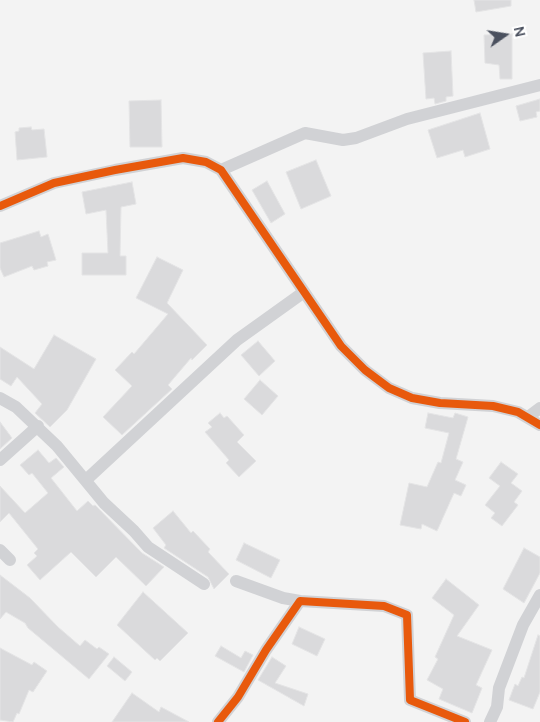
<!DOCTYPE html>
<html>
<head>
<meta charset="utf-8">
<style>
  body { margin:0 }
  #map { position:relative; width:540px; height:722px; overflow:hidden; background:#f3f3f3; font-family:Manrope,sans-serif }
  canvas { display:block }
  .north { position:absolute; left:480px; top:10px; width:50px; height:50px; -webkit-text-stroke:4px #fff; paint-order:stroke; rotate:77deg; font-size:14px; font-weight:700; line-height:20px; text-align:center; color:#4a505e }
  .north::after { content:''; display:block; margin:auto; width:18px; height:22px; background:#4a505e; clip-path:polygon(50% 0,100% 100%,50% 72%,0 100%) }
</style>
</head>
<body>
<div id="map">
<canvas width="540" height="722"></canvas>
<div class="north">N</div>
</div>
<script>
const g = document.querySelector('canvas').getContext('2d');
g.lineJoin = 'round';
function fillPath(path, color) { g.fillStyle = color; g.fill(path, 'evenodd'); }
const shape = rows => new Path2D(rows.map(r => 'M' + r).join(''));
function stroke(path, color, width, dash) { g.strokeStyle = color; g.lineWidth = width; g.lineCap = dash ? 'butt' : 'round'; g.setLineDash(dash || []); g.stroke(path); }
const building = shape([
  [474,0,511,0,511,6,476,12,474,0],
  [512,34,512,79,500,79,499,65,485,63,484,35,512,34],
  [451,51,453,96,446,97,446,101,435,104,434,98,426,99,423,53,451,51],
  [540,99,540,111,536,112,537,117,520,121,516,106,540,99],
  [161,100,162,147,130,147,129,101,161,100],
  [480,113,490,149,465,157,463,150,437,158,428,130,480,113],
  [31,127,32,130,44,129,47,157,17,160,15,132,19,131,19,128,31,127],
  [316,160,331,196,301,209,286,172,316,160],
  [267,181,285,214,271,223,252,190,267,181],
  [132,182,136,204,121,207,120,256,126,256,126,275,82,275,82,253,108,253,106,210,86,214,82,192,132,182],
  [39,231,41,237,48,234,56,260,47,262,48,266,34,270,32,266,4,277,0,268,0,243,39,231],
  [157,257,183,270,167,303,207,345,192,360,191,358,168,385,172,389,122,435,103,417,132,386,115,370,132,352,134,354,168,314,136,298,157,257],
  [54,335,96,359,67,410,50,427,35,413,42,404,17,377,11,386,0,379,0,347,34,369,54,335],
  [258,341,275,361,259,376,241,355,258,341],
  [260,380,278,396,262,415,244,399,260,380],
  [220,413,224,418,227,416,244,435,237,442,256,461,239,477,226,463,229,460,205,432,212,427,208,423,220,413],
  [428,413,453,418,455,413,468,417,456,459,463,462,455,480,466,485,461,496,454,493,437,531,422,524,421,529,400,525,409,483,427,487,438,462,441,463,449,433,425,428,428,413],
  [0,422,12,438,0,449,0,422],
  [38,450,49,463,56,458,64,467,51,478,77,511,88,501,93,506,95,505,142,553,164,567,146,586,116,557,96,577,71,552,40,580,27,565,37,556,34,553,38,549,9,513,0,522,0,486,25,513,48,493,32,473,29,475,20,465,38,450],
  [501,462,518,474,511,483,522,491,514,502,518,505,502,526,491,518,495,513,485,505,500,486,489,478,501,462],
  [173,511,191,533,193,531,210,549,208,552,229,574,214,589,208,577,164,548,166,545,153,528,173,511],
  [244,543,280,560,271,578,236,560,244,543],
  [524,548,540,557,540,573,524,603,503,589,524,548],
  [0,575,30,598,58,627,80,646,85,640,97,649,99,647,109,654,89,679,28,628,25,623,6,612,0,619,0,575],
  [446,579,479,605,457,636,492,650,476,685,482,688,472,713,439,699,443,689,427,680,438,659,435,657,454,615,432,598,446,579],
  [143,592,188,633,160,661,157,658,155,660,117,625,143,592],
  [299,627,325,639,317,656,292,644,299,627],
  [538,635,540,636,540,692,533,709,509,700,515,684,518,686,522,677,524,678,538,635],
  [221,646,241,658,245,651,253,655,244,672,215,656,221,646],
  [0,648,32,665,34,662,47,671,33,692,29,690,19,714,17,713,13,722,0,720,0,648],
  [114,657,132,672,125,681,107,666,114,657],
  [272,657,286,666,275,683,308,694,304,706,258,680,272,657],
  [132,693,159,712,161,707,189,722,112,722,132,693]
]);
fillPath(building, '#dadadc');
stroke(building, '#e4e4e5', 1);
stroke(shape([
  [221,170,305,133,343,140,356,138,407,119,540,85],
  [0,206,54,183,115,170,183,158,206,162,221,170,341,346,365,370,389,388,412,398,440,403,493,406,518,412,540,425],
  [0,398,16,407,57,446,104,503,134,531,148,547,204,584],
  [528,417,540,408],
  [0,460,38,426],
  [86,480,237,340,304,292],
  [0,550,10,560],
  [236,581,283,598,300,601],
  [218,722,238,697,266,650,300,601,384,606,407,615,410,700,465,722],
  [490,722,497,707,499,688,523,625,540,595]
]), '#d1d2d5', 12);
stroke(shape([
  [0,206,54,183,115,170,183,158,206,162,221,170,341,346,365,370,389,388,412,398,440,403,493,406,518,412,540,425],
  [218,722,238,697,266,650,300,601,384,606,407,615,410,700,465,722]
]), '#e8590c', 8);
</script>
</body>
</html>
